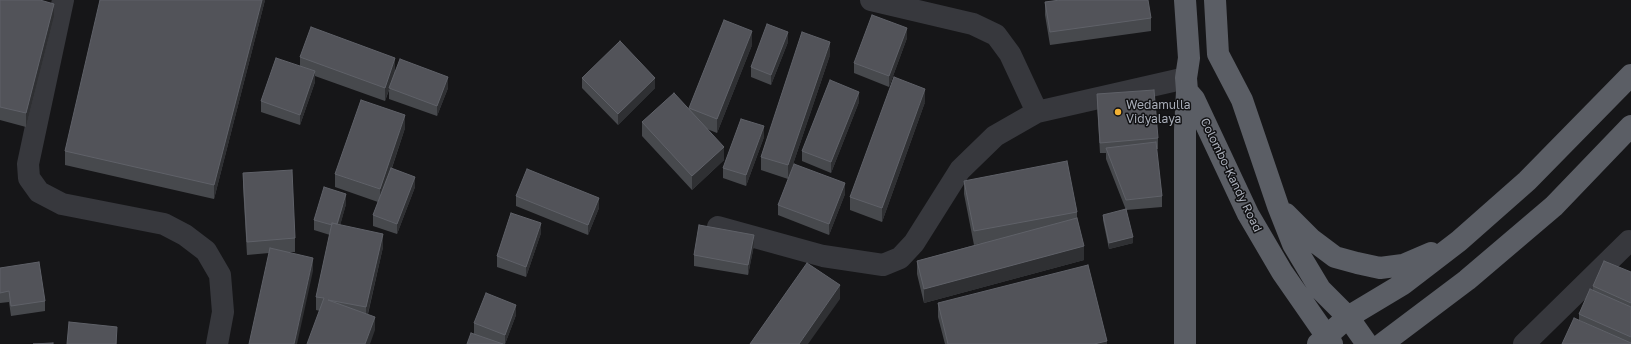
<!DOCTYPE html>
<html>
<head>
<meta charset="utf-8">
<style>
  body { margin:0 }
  canvas { display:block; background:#161618 }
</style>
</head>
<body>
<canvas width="1631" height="344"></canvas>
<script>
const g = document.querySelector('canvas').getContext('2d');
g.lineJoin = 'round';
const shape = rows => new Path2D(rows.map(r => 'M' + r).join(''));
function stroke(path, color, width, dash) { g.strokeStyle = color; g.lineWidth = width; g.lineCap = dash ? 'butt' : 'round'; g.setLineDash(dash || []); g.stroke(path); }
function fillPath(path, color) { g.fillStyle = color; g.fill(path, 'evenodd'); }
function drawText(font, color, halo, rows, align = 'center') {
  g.font = font + ' "Golos Text",sans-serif'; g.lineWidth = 3; g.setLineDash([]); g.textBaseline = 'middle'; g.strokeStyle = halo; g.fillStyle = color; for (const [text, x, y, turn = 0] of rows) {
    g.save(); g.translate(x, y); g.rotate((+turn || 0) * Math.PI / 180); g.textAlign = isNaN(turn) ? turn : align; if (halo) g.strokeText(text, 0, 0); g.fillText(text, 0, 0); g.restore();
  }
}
stroke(shape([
  [63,0,28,164,29,178,39,192,62,204,164,224,185,235,206,251,220,275,223,312,217,344],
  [871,0,973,24,996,35,1010,54,1037,112,1186,78],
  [718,227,823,256,883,265,900,258,914,243,960,170,995,136,1037,112],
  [1524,344,1629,241]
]), '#37383d', 22);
stroke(shape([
  [1185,0,1189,58,1186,78,1187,91,1185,130,1185,344],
  [1215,0,1218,54,1242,100,1278,206,1293,244,1320,289,1348,317,1367,344],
  [1187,91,1194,99,1248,214,1282,272,1332,344],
  [1286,214,1311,239,1335,257,1357,263,1380,268,1403,265,1431,253],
  [1318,344,1348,317,1403,284,1459,241,1527,181,1631,75],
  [1382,344,1467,280,1554,206,1631,126]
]), '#5b5e65', 22);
fillPath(shape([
  [0,0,54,17,26,127,0,120],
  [265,0,214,199,65,165,65,151],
  [1045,2,1151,18,1151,31,1050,45,1045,15],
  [907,38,889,87,854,73,854,63],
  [788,42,771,85,751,77,751,67],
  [752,45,717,133,707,129,724,160,692,190,642,136,642,122,689,109],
  [830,55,788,179,761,170,761,157],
  [300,57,395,71,448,88,437,116,389,99,389,88,394,77,385,101,315,76,315,82,300,125,261,112,261,101,300,66],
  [582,78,655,88,618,125,582,88],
  [1097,94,1158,138,1158,149,1156,149,1162,196,1162,207,1126,210,1106,159,1106,153,1100,153,1097,105],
  [859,102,831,173,802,161,802,151],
  [925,102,882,222,850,210,850,197],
  [405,128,392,168,415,187,397,234,373,226,373,215,378,202,335,187,335,174],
  [764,137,746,186,723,178,723,168],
  [243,173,295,238,295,252,288,252,313,271,269,253,247,255,243,186],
  [964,181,1077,212,1077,218,1084,260,924,303,917,274,917,261,982,243,974,245,964,194],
  [845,194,829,235,778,215,778,205],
  [516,196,599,208,588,235,516,206],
  [346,204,340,225,383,247,368,314,375,330,320,311,316,310,316,297,330,235,314,230,314,220],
  [1103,215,1133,243,1109,249,1103,220],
  [541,233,526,277,497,267,497,256],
  [754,245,748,275,694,266,694,255],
  [0,268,45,301,45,311,11,316,9,302,0,303],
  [1631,272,1631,344,1579,320,1579,314,1593,290,1593,286],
  [938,303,1107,344,945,344,938,317],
  [516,315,505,344,467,344,474,334,474,323]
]), '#47494d');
fillPath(shape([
  [262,0,265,0,214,199,214,185],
  [54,4,54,17,26,127,26,113],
  [907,28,907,38,889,87,889,76],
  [752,31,752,45,717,133,717,119],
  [788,32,788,42,771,85,771,75],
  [830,42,830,55,788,179,788,165],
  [395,58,395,71,385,101,385,88],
  [315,71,315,82,300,125,300,115],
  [448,77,448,88,437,116,437,106],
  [655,78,655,88,618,125,618,114],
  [925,89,925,102,882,222,882,208],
  [859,92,859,102,831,173,831,162],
  [405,115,405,128,380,203,380,189],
  [764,126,764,137,746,186,746,175],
  [724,147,724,160,692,190,692,176],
  [415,177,415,187,397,234,397,224],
  [845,183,845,194,829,235,829,224],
  [346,194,346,204,337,237,337,227],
  [599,198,599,208,588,235,588,225],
  [541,223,541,233,526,277,526,267],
  [383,234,383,247,366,321,366,307],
  [754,235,754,245,748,275,748,265],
  [1133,237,1133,243,1109,249,1109,243],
  [1084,246,1084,260,924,303,924,289],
  [313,258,313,271,297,344,294,344],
  [840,285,840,299,808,344,799,344],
  [516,305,516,315,505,344,505,335],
  [375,317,375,330,370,344,365,344],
  [117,327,117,344,116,344],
  [1107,341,1107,344,1094,344]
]), '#2f3033');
const building = shape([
  [0,0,40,0,54,4,26,113,0,107,0,0],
  [100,0,262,0,214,185,65,151,100,0],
  [1060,0,1148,0,1151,18,1050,32,1045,2,1060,0],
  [872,15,907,28,889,76,854,63,872,15],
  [724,20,752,31,717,119,689,108,724,20],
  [767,24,788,32,771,75,751,67,767,24],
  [311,27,395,58,385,88,300,57,311,27],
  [802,32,830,42,788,165,761,157,802,32],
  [620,41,655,78,618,114,582,78,620,41],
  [276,58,315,71,300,115,261,101,276,58],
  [400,59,448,77,437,106,389,88,400,59],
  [894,77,925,89,882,208,850,197,894,77],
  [830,80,859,92,831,162,802,151,830,80],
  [1154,90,1158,138,1100,143,1097,94,1154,90],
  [674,93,724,147,692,176,642,122,674,93],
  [361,100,405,115,380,189,335,174,361,100],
  [741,119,764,126,746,175,723,168,741,119],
  [1156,142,1162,196,1126,200,1106,148,1156,142],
  [1067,161,1077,212,974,231,964,181,1067,161],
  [794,164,845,183,829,224,778,205,794,164],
  [391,168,415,177,397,224,373,215,391,168],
  [527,169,599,198,588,225,516,196,527,169],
  [292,170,295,238,247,242,243,173,292,170],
  [324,187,346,194,337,224,332,223,332,225,314,220,324,187],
  [1126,209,1133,237,1109,243,1103,215,1126,209],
  [511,213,541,223,526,267,497,256,511,213],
  [1077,218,1084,246,924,289,917,261,1077,218],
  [332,223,383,234,366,307,328,300,375,317,365,344,307,344,324,298,316,297,332,223],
  [699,225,754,235,748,265,694,255,699,225],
  [270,248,313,258,294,344,249,344,270,248],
  [1604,261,1631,272,1631,303,1593,286,1604,261],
  [39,262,45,301,11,306,9,291,0,293,0,268,39,262],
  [807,263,840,285,799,344,750,344,807,263],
  [1088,265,1107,341,1094,344,948,344,938,303,1088,265],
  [1590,289,1631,307,1631,337,1579,314,1590,289],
  [486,293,516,305,505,335,474,323,486,293],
  [1574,318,1631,343,1631,344,1562,344,1574,318],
  [69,322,117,327,116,344,67,344,69,322],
  [471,333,503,344,467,344,471,333],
  [53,343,53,344,33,344,53,343]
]);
fillPath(building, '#525359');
stroke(building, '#5f6168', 1);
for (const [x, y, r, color] of [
  [1118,112,4,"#f2b134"]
]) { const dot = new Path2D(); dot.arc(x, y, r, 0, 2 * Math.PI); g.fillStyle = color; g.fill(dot); stroke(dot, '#111113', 1.5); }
drawText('12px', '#a8adb8', '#111113', [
  ["Wedamulla",1126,105],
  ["Vidyalaya",1126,119]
], 'left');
drawText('12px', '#a8adb8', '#111113', [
  ["Colombo-Kandy Road",1231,175,64]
]);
</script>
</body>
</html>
